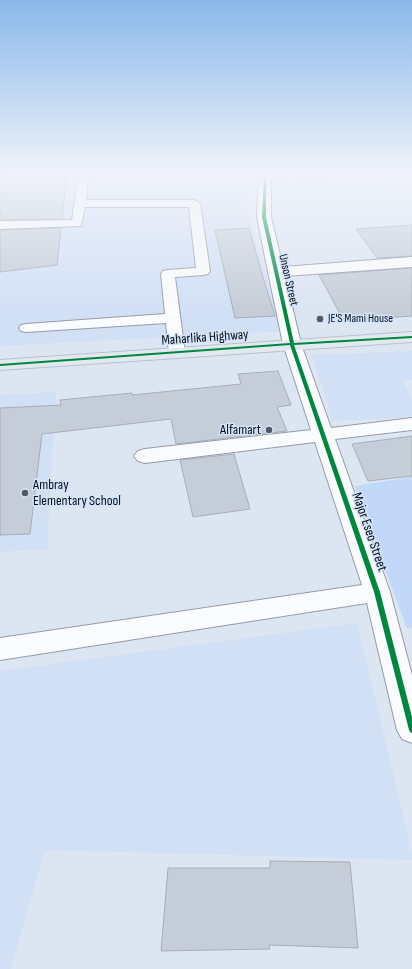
<!DOCTYPE html>
<html>
<head>
<meta charset="utf-8">
<style>
  body { margin:0 }
  canvas { display:block; background:#dce5f2 }
</style>
</head>
<body>
<canvas width="412" height="969"></canvas>
<script>
const g = document.querySelector('canvas').getContext('2d');
g.lineJoin = 'round';
function fillPath(path, color) { g.fillStyle = color; g.fill(path, 'evenodd'); }
const shape = rows => new Path2D(rows.map(r => 'M' + r).join(''));
function stroke(path, color, width, dash) { g.strokeStyle = color; g.lineWidth = width; g.lineCap = dash ? 'butt' : 'round'; g.setLineDash(dash || []); g.stroke(path); }
function drawText(font, color, halo, rows, align = 'center') {
  g.font = font + ' "Sofia Sans Condensed",sans-serif'; g.lineWidth = 3; g.setLineDash([]); g.textBaseline = 'middle'; g.strokeStyle = halo; g.fillStyle = color; for (const [text, x, y, turn = 0] of rows) {
    g.save(); g.translate(x, y); g.rotate((+turn || 0) * Math.PI / 180); g.textAlign = isNaN(turn) ? turn : align; if (halo) g.strokeText(text, 0, 0); g.fillText(text, 0, 0); g.restore();
  }
}
fillPath(shape([
  [0,173,133,173,131,185,245,186,255,241,285,331,0,346],
  [412,351,412,380,402,381,412,398,412,417,333,421,312,355],
  [56,392,47,549,0,552,0,395],
  [357,623,412,852,412,860,45,850,11,969,0,969,0,671]
]), '#d2e0f6');
fillPath(shape([
  [412,477,412,628,407,629,355,486]
]), '#c1d8f9');
const building = shape([
  [0,173,46,173,46,177,67,176,62,219,0,220,0,173],
  [412,225,412,256,377,258,356,229,412,225],
  [61,228,57,265,0,272,0,230,61,228],
  [249,228,262,274,275,316,235,318,215,230,249,228],
  [412,268,412,316,344,321,319,275,412,268],
  [278,371,291,405,277,407,287,431,176,444,171,419,42,434,30,534,0,535,0,408,61,405,60,400,132,393,132,395,241,384,238,374,278,371],
  [412,436,412,476,368,481,352,444,412,436],
  [234,454,250,509,193,517,180,460,234,454],
  [270,861,350,862,358,948,269,945,270,949,161,951,168,868,270,868,270,861]
]);
fillPath(building, '#c5cdd8');
stroke(building, '#a7aeb9', 1);
const service = shape([
  [79,173,89,173,86,200,194,200,200,203,210,271,208,274,203,275,175,277,185,353,182,356,172,356,169,353,166,323,26,332,21,331,19,328,21,325,26,324,165,314,161,274,163,271,168,270,196,268,189,207,85,207,81,226,0,229,0,221,72,220,79,173]
]);
const minor = shape([
  [259,173,332,173,326,177,271,179,271,217,283,267,412,257,412,267,285,276,301,344,331,428,412,418,412,430,335,439,390,592,412,675,412,743,402,739,397,730,367,603,0,660,0,638,362,585,315,442,145,463,138,461,134,456,138,451,145,449,311,430,283,344,268,272,257,217,259,173]
]);
const primary = shape([
  [412,332,412,342,0,370,0,360,412,332]
]);
stroke(service, '#959ca7', 2);
stroke(minor, '#959ca7', 2);
stroke(primary, '#bcc1c7', 2);
fillPath(service, '#fafbfd');
fillPath(minor, '#fafbfd');
fillPath(primary, '#e2e8f1');
fillPath(shape([
  [264,173,266,173,266,217,294,343,412,336,412,338,294,345,380,592,412,717,412,733,410,732,409,730,374,592,290,345,0,366,0,364,290,343,262,217,264,173]
]), '#00873e');
const sky = g.createLinearGradient(0, 0, 0, 309);
sky.addColorStop(0, '#8ab8ea');
sky.addColorStop(0.56, '#eff3f9');
sky.addColorStop(1, '#eff3f900');
g.fillStyle = sky;
g.fillRect(0, 0, 412, 309);
for (const [x, y, r, color] of [
  [320,319,4,"#525964"],
  [269,430,4,"#525964"],
  [25,493,4,"#525964"]
]) { const dot = new Path2D(); dot.arc(x, y, r, 0, 2 * Math.PI); g.fillStyle = color; g.fill(dot); stroke(dot, '#d3e4fb', 1.5); }
drawText('12px', '#070e17', '#d3e4fb', [
  ["Unson Street",288,280,77]
]);
drawText('12px', '#070e17', '#d3e4fb', [
  ["JE'S Mami House",328,319]
], 'left');
drawText('14px', '#070e17', '#d3e4fb', [
  ["Maharlika Highway",205,338,-4],
  ["Major Eseo Street",369,532,71]
]);
drawText('14px', '#070e17', '#d3e4fb', [
  ["Alfamart",261,430],
  ["Ambray",33,485,"left"],
  ["Elementary School",33,501,"left"]
], 'right');
</script>
</body>
</html>
